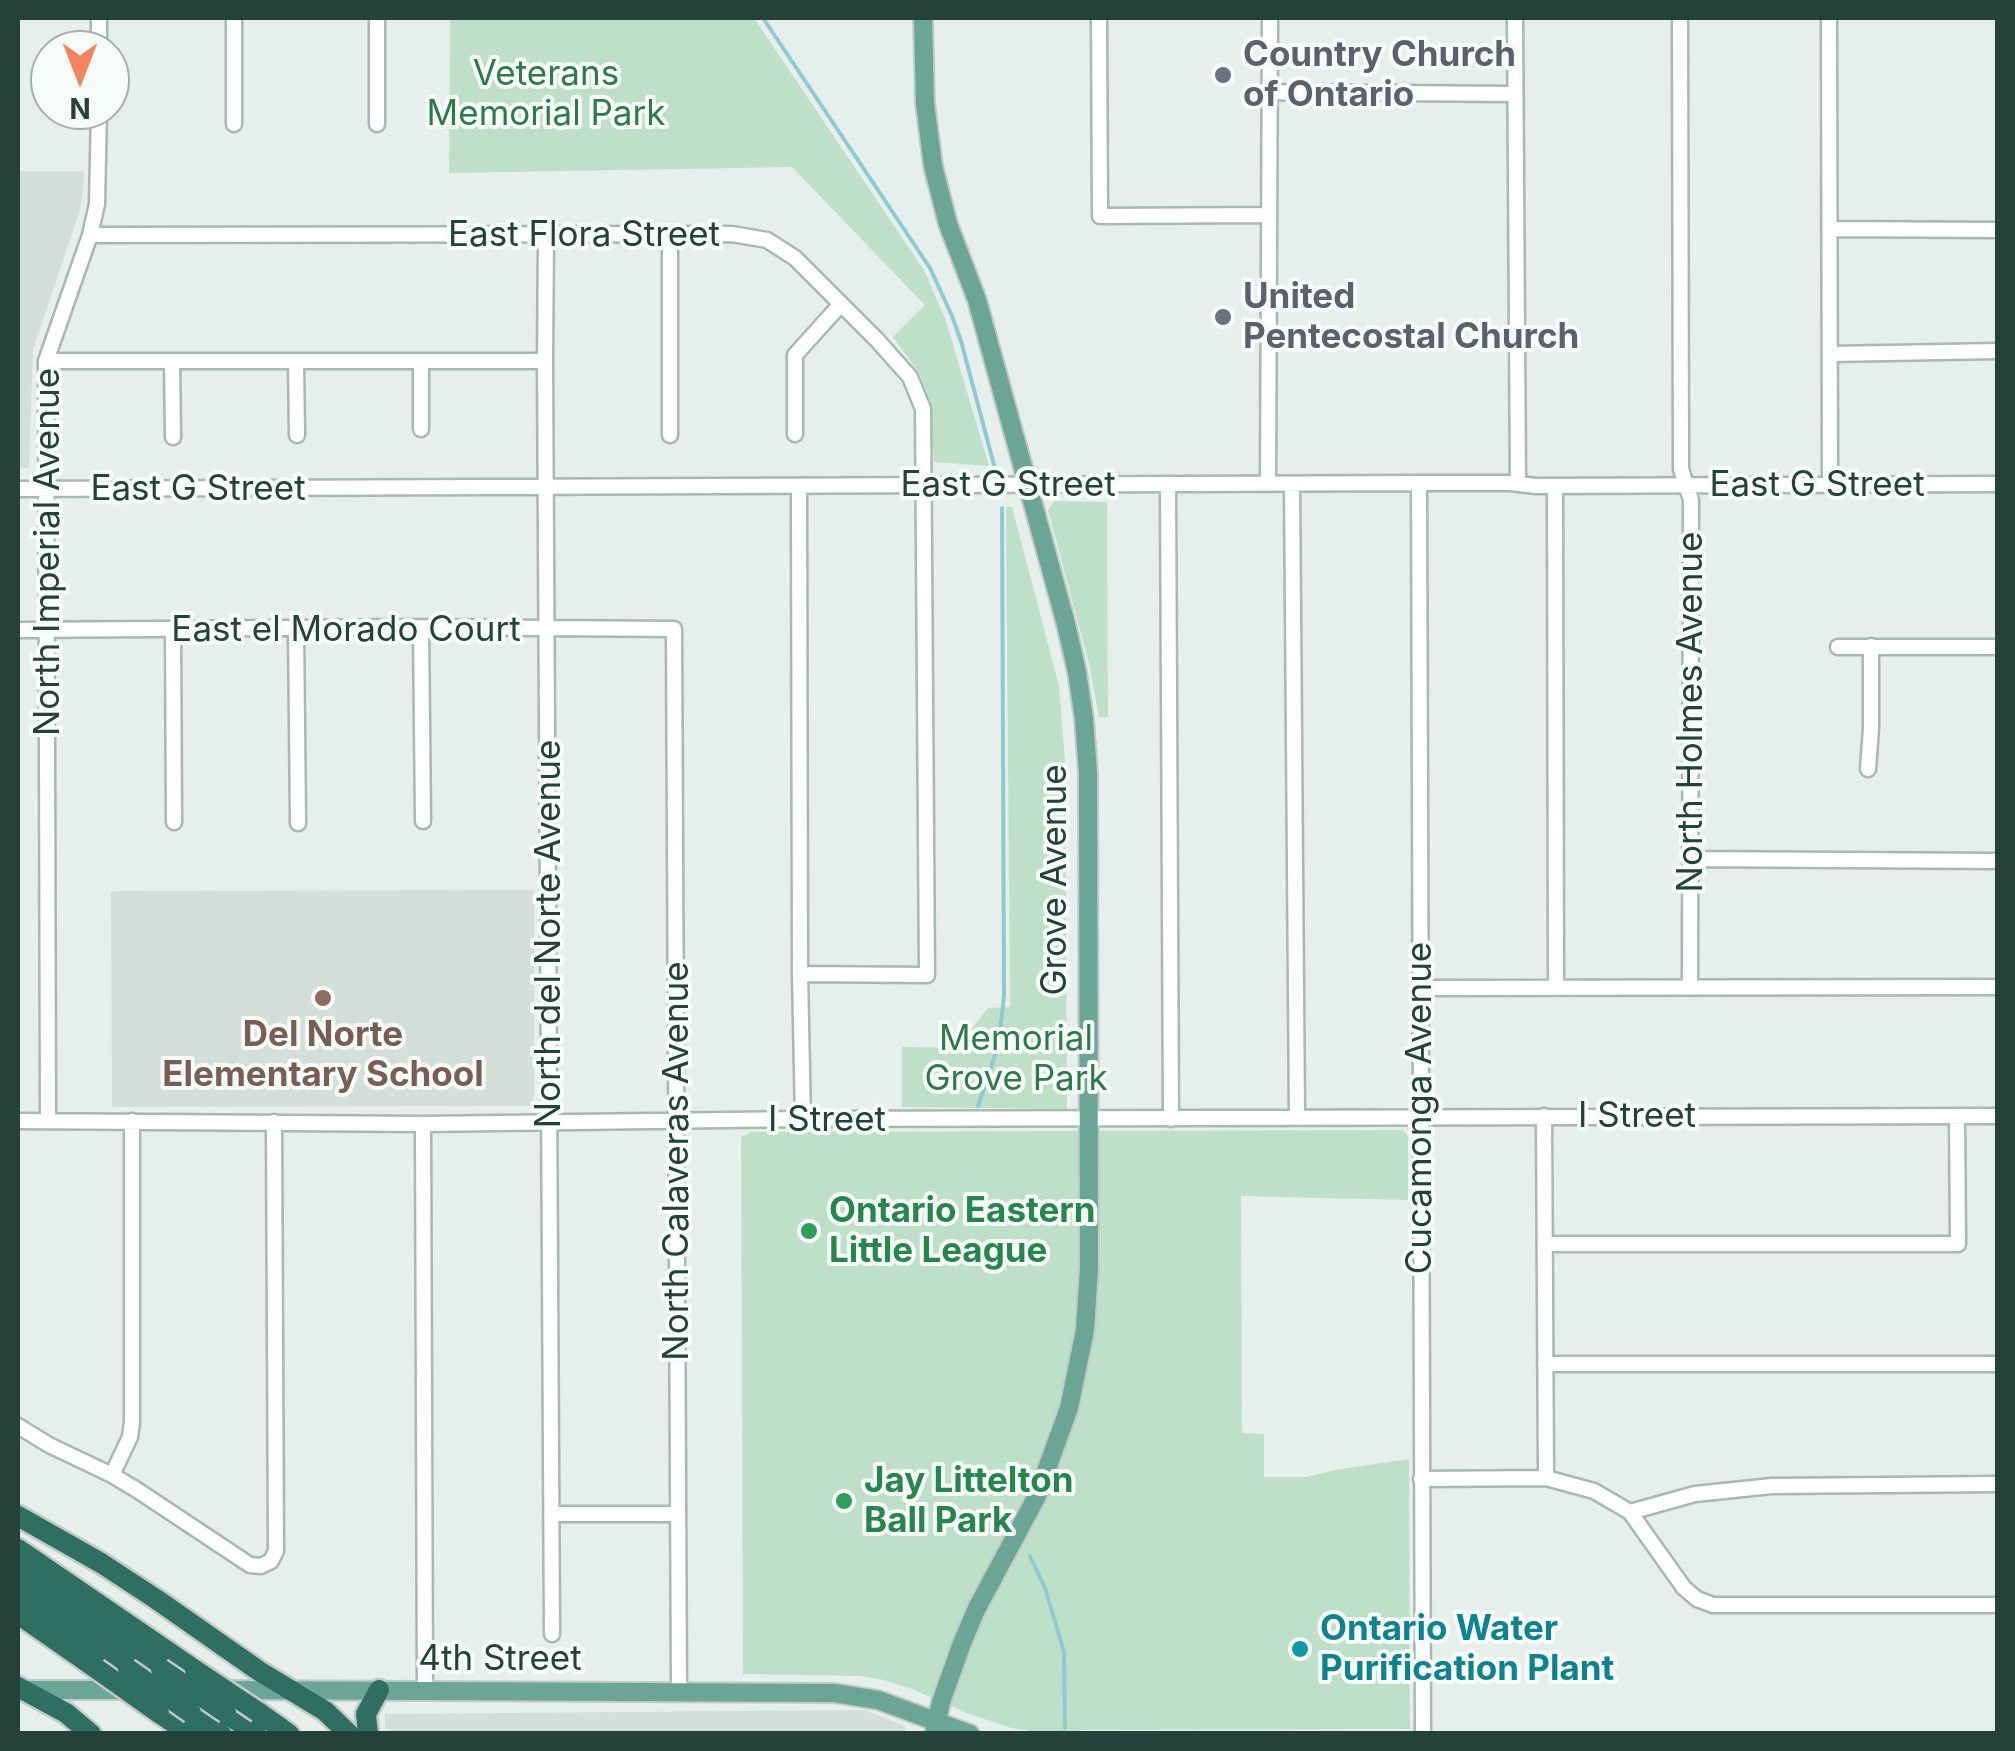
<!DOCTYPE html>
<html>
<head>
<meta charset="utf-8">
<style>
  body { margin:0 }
  #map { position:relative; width:2015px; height:1751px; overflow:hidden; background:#e6efeb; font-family:Inter,sans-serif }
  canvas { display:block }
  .frame { position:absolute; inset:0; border:20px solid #24423a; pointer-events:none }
  .north { position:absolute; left:30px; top:30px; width:100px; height:100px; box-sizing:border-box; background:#f7fbf9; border:2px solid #a3b1ad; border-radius:50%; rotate:180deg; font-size:28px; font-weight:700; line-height:40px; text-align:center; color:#24423a }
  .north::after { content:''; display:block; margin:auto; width:35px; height:45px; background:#f4845f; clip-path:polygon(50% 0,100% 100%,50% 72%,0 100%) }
</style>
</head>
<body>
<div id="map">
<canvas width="2015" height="1751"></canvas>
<div class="frame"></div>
<div class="north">N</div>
</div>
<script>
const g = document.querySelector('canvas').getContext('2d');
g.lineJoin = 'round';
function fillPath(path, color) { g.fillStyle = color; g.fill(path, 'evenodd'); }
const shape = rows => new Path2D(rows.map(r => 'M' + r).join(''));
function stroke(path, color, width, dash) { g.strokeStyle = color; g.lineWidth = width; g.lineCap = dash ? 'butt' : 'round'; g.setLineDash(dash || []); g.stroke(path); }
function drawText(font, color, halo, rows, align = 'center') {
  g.font = font + ' Inter,sans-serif'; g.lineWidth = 8; g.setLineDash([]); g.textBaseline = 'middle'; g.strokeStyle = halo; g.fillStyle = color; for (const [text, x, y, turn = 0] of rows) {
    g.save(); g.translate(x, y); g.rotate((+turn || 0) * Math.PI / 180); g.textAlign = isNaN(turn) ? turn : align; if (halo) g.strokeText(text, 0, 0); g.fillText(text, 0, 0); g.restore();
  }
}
fillPath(shape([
  [18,171,84,171,83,193,79,213,33,350,29,468,18,468],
  [534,890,534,1106,112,1107,111,891],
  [865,1710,905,1726,905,1733,392,1734,385,1728,385,1714]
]), '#d4dfda');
fillPath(shape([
  [450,18,754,18,924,270,945,318,989,466,934,462,930,401,920,374,893,337,925,305,792,167,449,173],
  [1054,501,1107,502,1108,717,1099,717,1089,664,1048,510],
  [1006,507,1012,507,1059,686,1065,761,1067,1109,902,1107,902,1047,957,1048,988,1008,1010,1007],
  [1403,1130,1408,1136,1408,1200,1241,1196,1242,1433,1264,1434,1264,1477,1306,1477,1335,1470,1409,1459,1410,1729,1081,1730,1073,1733,1038,1732,1011,1728,969,1714,912,1689,884,1680,860,1676,743,1674,741,1137,751,1132]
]), '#bfe0c8');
stroke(shape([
  [763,18,930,268,952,316,961,341,994,465],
  [978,1106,999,1043,1004,995,1002,508],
  [1030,1556,1045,1588,1064,1652,1065,1728]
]), '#8ec9d4', 4);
const minor = shape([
  [99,18,99,50],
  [377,18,377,124],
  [1099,18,1100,216,1268,215],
  [1515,18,1518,484],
  [1680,18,1681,469,1691,500,1690,988],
  [1829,18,1830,484],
  [1269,92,1515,94],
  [234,124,234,18],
  [1830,229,1998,230],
  [546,234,545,361,552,1634],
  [90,235,732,234,767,240,795,258,877,340,910,377,923,409,927,975,800,974],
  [1831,354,1998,351],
  [46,361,545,361],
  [172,361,173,437],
  [296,361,297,435],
  [421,361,421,429],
  [795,434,795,355,841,304],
  [670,435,670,234],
  [1419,483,1423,1734],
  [1168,484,1171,1119],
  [1268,484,1270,18],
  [1292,484,1297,1117],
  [1555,486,1556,988],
  [799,487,800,974,803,1119],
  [18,489,1419,483,1510,483,1536,486,1998,484],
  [421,627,423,821],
  [296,628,298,823],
  [18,630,421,627,674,629,679,1692],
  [173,630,174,822],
  [1838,647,1998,647],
  [1868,769,1871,728,1871,646],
  [1690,859,1998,861],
  [1420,988,1998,987],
  [1544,1116,1546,1478],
  [18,1121,423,1124,803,1119,1998,1116],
  [48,1121,46,361,90,235,97,204,99,110],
  [423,1124,425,1691],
  [1545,1244,1958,1244,1957,1116],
  [1545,1364,1998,1364],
  [18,1426,49,1445,112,1475,137,1490,250,1565,261,1566,271,1561,276,1551,274,1122],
  [112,1475,130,1437,132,1422,132,1121],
  [1421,1479,1546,1478,1594,1491,1630,1512,1695,1494,1772,1486,1998,1484],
  [1630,1512,1684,1588,1697,1599,1713,1605,1998,1605],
  [551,1514,677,1514]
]);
const major = shape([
  [923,18,925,103,933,166,948,224,977,300,1066,624,1077,672,1084,719,1088,773,1089,1268,1085,1330,1069,1408,1037,1496,977,1608,962,1643,941,1702,934,1734],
  [23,1690,132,1690],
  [223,1690,834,1693,878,1700,970,1734]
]);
const highway = shape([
  [18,1516,101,1563,156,1599,259,1671,325,1711,349,1734],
  [18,1549,195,1670],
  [18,1570,161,1669],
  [18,1592,128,1669],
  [18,1614,97,1669],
  [18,1687,66,1713,91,1734],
  [258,1712,289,1734],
  [159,1713,190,1734],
  [191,1713,221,1734],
  [226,1713,256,1734],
  [368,1734,366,1714,379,1690]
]);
stroke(minor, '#a8b8b2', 19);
stroke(major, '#c2cac8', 22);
stroke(highway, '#c2cac8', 25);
stroke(minor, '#fff', 14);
stroke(major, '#6aa596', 18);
stroke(highway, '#2f6f62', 20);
const highwayBridge = shape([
  [97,1669,159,1713],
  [128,1669,191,1713],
  [161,1669,226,1713],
  [195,1670,258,1712]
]);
stroke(highwayBridge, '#c2cac8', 25, []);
stroke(highwayBridge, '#2f6f62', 20);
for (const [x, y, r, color] of [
  [1223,75,10,"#6b7280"],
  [1223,317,10,"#6b7280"],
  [323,998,10,"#8d6e63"],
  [809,1231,10,"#2e9e5b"],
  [844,1501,10,"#2e9e5b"],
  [1300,1649,10,"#0f9aa8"]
]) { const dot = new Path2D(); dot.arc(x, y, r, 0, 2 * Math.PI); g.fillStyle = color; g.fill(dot); stroke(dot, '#f7fbf9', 4); }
drawText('bold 35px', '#5b616d', '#f7fbf9', [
  ["Country Church",1243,55],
  ["of Ontario",1243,95],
  ["United",1243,297],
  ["Pentecostal Church",1243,337]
], 'left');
drawText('35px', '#2d7a4b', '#f7fbf9', [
  ["Veterans",546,74],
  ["Memorial Park",546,114],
  ["Memorial",1016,1039],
  ["Grove Park",1016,1079]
]);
drawText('35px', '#24423a', '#f7fbf9', [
  ["East Flora Street",584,235],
  ["East G Street",1008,485],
  ["East G Street",1817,485],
  ["East G Street",198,489],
  ["North Imperial Avenue",48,552,-90],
  ["East el Morado Court",346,630],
  ["North Holmes Avenue",1691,712,-90],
  ["Grove Avenue",1055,880,-90],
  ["North del Norte Avenue",549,934,-90],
  ["Cucamonga Avenue",1420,1108,-90],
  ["I Street",1637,1116],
  ["I Street",827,1120],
  ["North Calaveras Avenue",677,1161,-90],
  ["4th Street",500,1659]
]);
drawText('bold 35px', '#785e54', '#f7fbf9', [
  ["Del Norte",323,1035],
  ["Elementary School",323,1075]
]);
drawText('bold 35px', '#27864d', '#f7fbf9', [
  ["Ontario Eastern",829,1211],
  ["Little League",829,1251],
  ["Jay Littelton",864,1481],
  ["Ball Park",864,1521]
], 'left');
drawText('bold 35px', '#0d838f', '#f7fbf9', [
  ["Ontario Water",1320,1629],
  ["Purification Plant",1320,1669]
], 'left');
</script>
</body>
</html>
